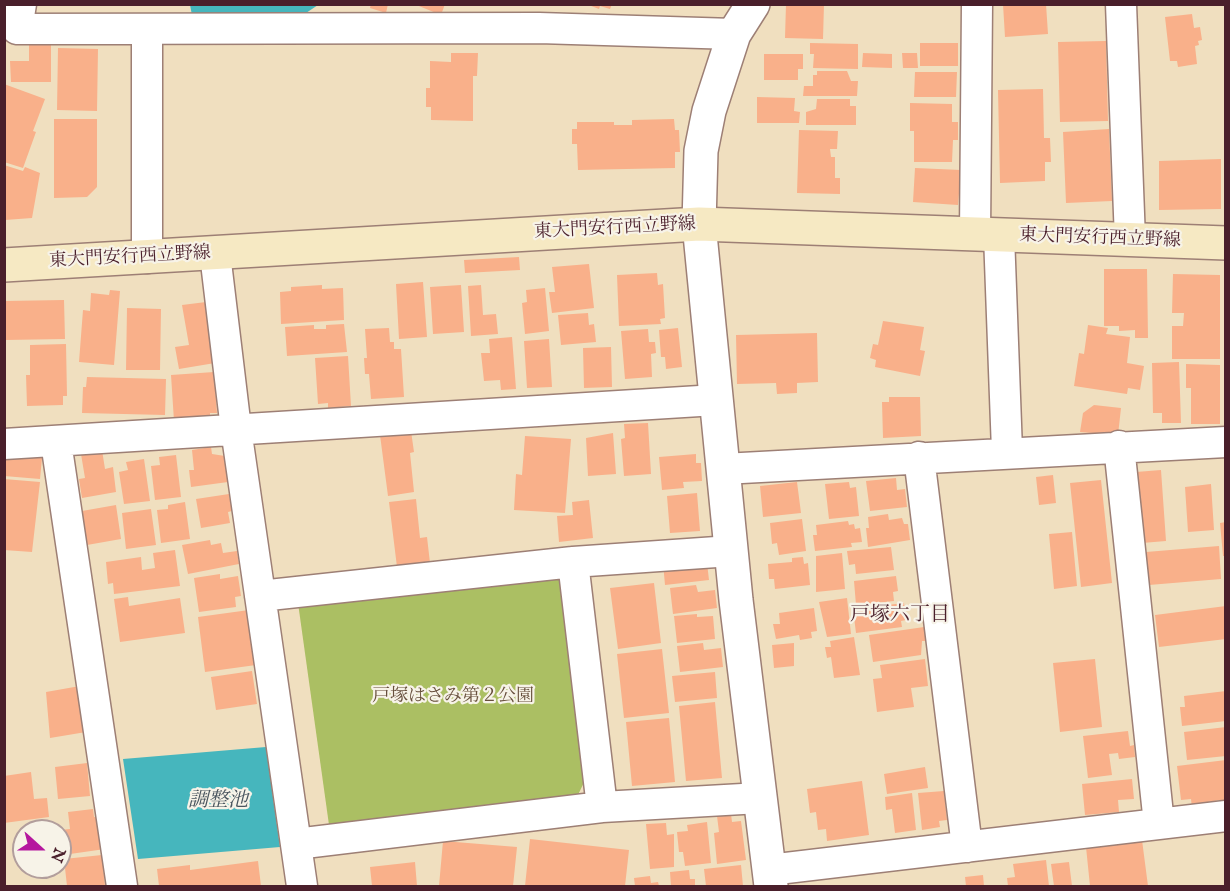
<!DOCTYPE html>
<html>
<head>
<meta charset="utf-8">
<style>
  body { margin:0 }
  #map { position:relative; width:1230px; height:891px; overflow:hidden; background:#f0dfbf; font-family:"IM FELL English",serif }
  canvas { display:block }
  .frame { position:absolute; inset:0; border:6px solid #4a1f2b; pointer-events:none }
  .north { position:absolute; left:12px; top:819px; width:60px; height:60px; box-sizing:border-box; background:#f7f3e8; border:2px solid #b29e9c; border-radius:50%; rotate:111deg; font-size:16px; font-weight:700; line-height:24px; text-align:center; color:#4a1f2b }
  .north::after { content:''; display:block; margin:auto; width:21px; height:27px; background:#b5179e; clip-path:polygon(50% 0,100% 100%,50% 72%,0 100%) }
</style>
</head>
<body>
<div id="map">
<canvas width="1230" height="891"></canvas>
<div class="frame"></div>
<div class="north">N</div>
</div>
<script>
const g = document.querySelector('canvas').getContext('2d');
g.lineJoin = 'round';
function fillPath(path, color) { g.fillStyle = color; g.fill(path, 'evenodd'); }
const shape = rows => new Path2D(rows.map(r => 'M' + r).join(''));
function stroke(path, color, width, dash) { g.strokeStyle = color; g.lineWidth = width; g.lineCap = dash ? 'butt' : 'round'; g.setLineDash(dash || []); g.stroke(path); }
function drawText(font, color, halo, rows, align = 'center') {
  g.font = font + ' "IM FELL English","Noto Serif JP",serif'; g.lineWidth = 4.5; g.setLineDash([]); g.textBaseline = 'middle'; g.strokeStyle = halo; g.fillStyle = color; for (const [text, x, y, turn = 0] of rows) {
    g.save(); g.translate(x, y); g.rotate((+turn || 0) * Math.PI / 180); g.textAlign = isNaN(turn) ? turn : align; if (halo) g.strokeText(text, 0, 0); g.fillText(text, 0, 0); g.restore();
  }
}
fillPath(shape([
  [548,572,567,586,588,774,577,797,329,825,298,603]
]), '#abbf63');
fillPath(shape([
  [190,5,318,5,306,13,192,15],
  [266,747,280,847,138,859,123,759]
]), '#46b6bd');
fillPath(shape([
  [371,4,388,4,386,13,370,8],
  [414,4,445,4,441,15],
  [586,4,612,4,610,9,600,6,599,9],
  [786,4,824,4,823,39,785,38],
  [1003,4,1046,4,1048,34,1005,37],
  [1192,14,1194,28,1200,27,1202,40,1198,41,1199,45,1195,46,1197,64,1178,67,1177,61,1170,61,1165,17],
  [1106,41,1108,121,1060,122,1058,42],
  [51,43,51,82,11,82,10,61,29,61,29,44],
  [810,43,858,44,858,69,813,68,814,54,810,54],
  [920,43,958,43,958,66,920,66],
  [58,48,98,49,97,111,57,110],
  [451,53,478,53,477,76,473,76,473,121,431,120,431,107,426,107,426,88,430,88,430,61,451,62],
  [863,53,892,54,892,68,862,67],
  [902,53,917,53,918,68,903,68],
  [764,54,803,54,803,69,798,69,798,80,764,80],
  [817,71,847,71,851,81,858,81,857,96,803,96,804,86,813,86,813,75,817,75],
  [915,72,957,72,956,97,914,97],
  [4,84,45,99,33,131,36,132,23,168,4,162],
  [1043,89,1044,138,1050,138,1051,162,1045,162,1045,181,1000,183,998,90],
  [757,97,795,98,794,111,800,112,799,123,757,123],
  [817,99,850,99,850,106,856,106,856,125,806,125,806,112,816,109],
  [910,103,952,104,952,122,958,122,958,140,953,140,952,162,914,162,914,131,910,131],
  [54,119,97,119,97,187,87,197,54,198],
  [674,119,675,130,679,130,680,152,675,152,675,168,578,170,577,144,572,144,572,129,577,129,577,122,614,122,614,125,632,125,632,120],
  [1109,129,1112,201,1066,203,1063,132],
  [799,130,838,131,837,149,830,149,831,157,835,157,835,178,840,178,840,194,797,193],
  [1221,159,1221,209,1159,210,1159,161],
  [4,165,23,171,25,167,40,173,32,218,5,220],
  [915,168,961,170,958,205,913,202],
  [519,257,520,270,465,273,464,260],
  [589,264,594,308,552,313,549,292,555,292,552,267],
  [1104,269,1147,269,1148,338,1135,338,1135,330,1119,331,1119,326,1104,326],
  [657,273,658,285,663,284,665,318,660,319,661,324,619,326,617,275],
  [1173,274,1220,275,1220,359,1172,359,1172,326,1183,326,1184,313,1172,313],
  [423,282,427,337,399,339,396,284],
  [322,285,322,289,343,288,344,320,281,324,280,292,291,291,291,287],
  [461,285,464,332,433,334,430,287],
  [481,285,483,315,496,314,498,334,471,336,468,286],
  [545,288,549,331,525,334,522,303,527,302,526,290],
  [110,290,120,291,114,365,79,362,83,310,90,311,91,293,109,295],
  [64,300,65,339,5,340,5,301],
  [206,302,215,363,179,369,175,347,189,345,182,305],
  [127,308,161,309,160,370,126,370],
  [588,313,589,325,594,324,596,342,561,345,558,315],
  [883,321,924,327,920,350,925,351,920,376,875,367,876,360,870,358,873,344,878,345],
  [344,324,347,352,287,356,285,327,314,325,314,329,326,329,326,325],
  [1088,325,1108,328,1106,334,1130,337,1127,363,1144,366,1140,390,1128,388,1127,394,1074,386,1079,353,1084,354],
  [389,328,390,342,394,342,394,349,401,349,404,397,371,399,369,374,365,374,364,358,367,358,365,329],
  [678,328,682,367,666,369,665,357,661,357,659,330],
  [648,329,649,342,655,342,656,353,651,354,652,377,625,379,621,331],
  [817,333,818,382,797,383,797,393,777,394,776,383,737,384,736,335],
  [512,337,516,389,501,390,500,380,484,381,481,353,490,353,489,339],
  [549,339,552,387,527,388,524,341],
  [66,344,67,396,63,396,63,405,27,406,26,375,30,375,30,345],
  [611,347,612,387,584,388,583,348],
  [348,356,351,406,328,408,328,403,318,404,315,358],
  [1179,362,1181,423,1162,423,1162,413,1153,413,1152,363],
  [1186,364,1220,365,1220,424,1191,424,1191,388,1186,388],
  [214,372,217,413,210,413,210,419,174,421,171,375],
  [87,377,166,379,165,415,82,413,83,387,86,387],
  [889,397,920,397,921,436,883,438,882,402,889,402],
  [1094,405,1121,408,1118,435,1080,432,1083,413],
  [648,423,651,474,624,476,621,439,625,438,624,424],
  [411,431,414,452,410,453,414,492,388,496,380,435],
  [613,433,616,474,588,476,586,438],
  [525,436,571,439,565,513,514,510,516,474,522,475],
  [211,447,212,454,225,456,228,482,191,487,189,470,194,470,192,450],
  [102,450,105,469,113,467,116,492,82,498,79,479,85,478,81,454],
  [696,454,696,463,701,463,702,481,683,482,684,488,662,490,659,457],
  [4,455,42,458,40,479,4,476],
  [176,455,181,497,155,500,151,466,160,465,159,457],
  [144,459,150,501,124,504,119,472,128,470,126,462],
  [1161,470,1166,541,1142,543,1136,472],
  [1053,475,1056,503,1039,505,1036,477],
  [896,478,897,490,905,489,907,507,870,511,866,481],
  [4,479,40,482,32,552,4,550],
  [1101,480,1112,583,1081,587,1070,483],
  [797,482,801,513,763,517,760,486],
  [849,482,850,488,856,487,859,516,829,519,825,484],
  [1211,484,1214,530,1188,532,1185,487],
  [697,493,700,531,670,533,667,496],
  [229,494,232,511,228,512,230,523,201,528,196,499],
  [416,499,420,538,427,537,430,563,397,567,389,502],
  [589,500,593,538,559,542,557,516,573,515,572,502],
  [185,502,190,539,161,543,157,510,168,509,168,505],
  [116,505,121,539,87,545,82,511],
  [151,509,156,545,126,549,122,513],
  [888,514,889,520,902,518,904,524,908,524,910,540,868,547,866,528,869,528,868,517],
  [802,519,806,551,779,555,777,543,772,544,770,523],
  [848,521,849,525,854,524,855,529,860,528,862,542,851,543,852,547,815,551,813,535,817,535,816,525],
  [1226,522,1226,556,1223,556,1220,523],
  [1072,532,1077,586,1054,589,1049,534],
  [210,540,211,545,221,543,223,553,237,551,239,564,188,574,182,545],
  [1219,546,1221,579,1149,585,1146,552],
  [891,547,894,570,856,574,855,564,849,565,847,551],
  [175,550,180,586,114,594,113,583,108,584,106,562,141,557,142,570,155,568,153,553],
  [842,553,845,589,816,592,816,556],
  [803,557,804,564,808,563,810,585,775,589,774,579,769,579,768,564,792,562,792,558],
  [663,563,707,563,709,580,665,585],
  [220,574,220,579,238,576,241,596,235,597,236,607,199,612,194,578],
  [896,576,898,591,893,592,894,601,856,605,854,581],
  [654,583,661,643,618,649,610,588],
  [696,585,698,592,715,590,717,608,673,614,670,588],
  [128,597,129,606,180,598,185,633,120,642,114,599],
  [847,598,851,634,827,637,819,602],
  [904,603,906,620,901,621,902,627,856,633,853,609],
  [1226,606,1226,639,1159,647,1155,615],
  [814,608,817,631,811,632,812,638,800,640,799,635,776,639,773,624,780,624,779,613],
  [249,610,256,665,205,672,198,617],
  [697,614,697,617,713,616,715,639,677,643,674,616],
  [924,627,926,641,922,641,921,655,873,662,869,635],
  [854,637,860,675,834,678,831,657,827,658,825,647,831,647,830,641],
  [703,643,704,650,721,648,723,667,680,672,677,646],
  [794,643,794,666,774,668,772,645],
  [662,649,669,713,624,718,617,654],
  [925,659,928,686,911,688,914,707,877,712,873,679,882,678,880,665],
  [1095,659,1102,727,1060,732,1053,663],
  [252,671,257,704,216,710,211,677],
  [715,672,717,698,675,702,672,676],
  [80,686,86,732,50,738,46,692],
  [1226,691,1226,721,1182,726,1180,707,1185,707,1184,696],
  [715,702,722,778,686,781,679,706],
  [669,718,675,782,632,786,626,722],
  [1226,727,1226,756,1187,760,1184,732],
  [1128,731,1130,746,1134,745,1135,757,1119,759,1118,753,1109,754,1112,775,1088,778,1083,736],
  [1226,760,1226,803,1221,803,1220,800,1208,802,1208,806,1192,808,1191,799,1181,800,1177,766],
  [87,763,90,796,58,799,55,767],
  [925,767,928,788,887,794,884,774],
  [31,772,34,799,47,798,49,817,4,823,4,776],
  [1132,779,1134,799,1118,800,1119,812,1085,815,1082,784],
  [862,781,869,835,827,841,826,829,818,830,816,812,810,813,807,789],
  [944,791,947,820,939,821,940,827,922,830,918,793],
  [912,793,916,830,895,833,892,809,886,810,885,797],
  [93,809,94,817,101,816,105,849,63,855,60,830,70,829,68,812],
  [731,814,732,822,741,821,746,860,717,864,714,833,719,832,717,816],
  [707,822,711,863,685,866,683,852,679,852,677,832,688,831,687,825],
  [666,823,667,835,674,834,674,867,650,869,646,824],
  [530,839,629,850,625,886,525,886],
  [1142,840,1148,886,1090,886,1086,847],
  [443,841,517,847,513,886,439,886],
  [102,855,105,886,67,886,64,859],
  [1046,860,1049,886,1008,886,1007,878,1015,877,1013,864],
  [258,861,261,886,159,886,157,869,190,865,190,870],
  [415,862,417,886,372,886,370,867],
  [1069,862,1072,886,1054,886,1051,864],
  [741,865,743,886,706,886,704,869],
  [689,870,690,879,695,879,695,886,671,886,670,872],
  [983,875,984,886,966,886,965,877],
  [650,876,651,883,658,882,659,886,635,886,634,878]
]), '#f9b08a');
const minor = shape([
  [21,4,17,29,539,28,734,34],
  [1121,4,1130,240],
  [147,30,147,258],
  [975,233,977,4],
  [999,235,1007,451],
  [215,254,236,429,302,886],
  [56,442,122,886],
  [4,444,716,400],
  [1119,446,1159,824],
  [919,457,967,847],
  [723,469,1226,442],
  [573,562,602,807],
  [260,596,573,562,731,551],
  [296,844,602,807,760,798],
  [769,870,1226,816]
]);
const tertiary = shape([
  [753,4,734,34,709,111,701,151,699,224,736,600,771,886]
]);
const secondary = shape([
  [4,265,699,224,1226,243]
]);
stroke(minor, '#9d7f75', 33);
stroke(tertiary, '#9d7f75', 36);
stroke(secondary, '#9d7f75', 36);
stroke(minor, '#fff', 30);
stroke(tertiary, '#fff', 33);
stroke(secondary, '#f6e9c3', 33);
drawText('18px', '#4a1f2b', '#f7f3e8', [
  ["東大門安行西立野線",615,229,-3],
  ["東大門安行西立野線",1100,239,2],
  ["東大門安行西立野線",130,258,-3]
]);
drawText('18px', '#674f3c', '#f7f3e8', [
  ["戸塚はさみ第２公園",453,697]
]);
drawText('20px', '#4a1f2b', '#f7f3e8', [
  ["戸塚六丁目",900,616]
]);
drawText('italic 20px', '#49545e', '#f7f3e8', [
  ["調整池",218,802]
]);
</script>
</body>
</html>
